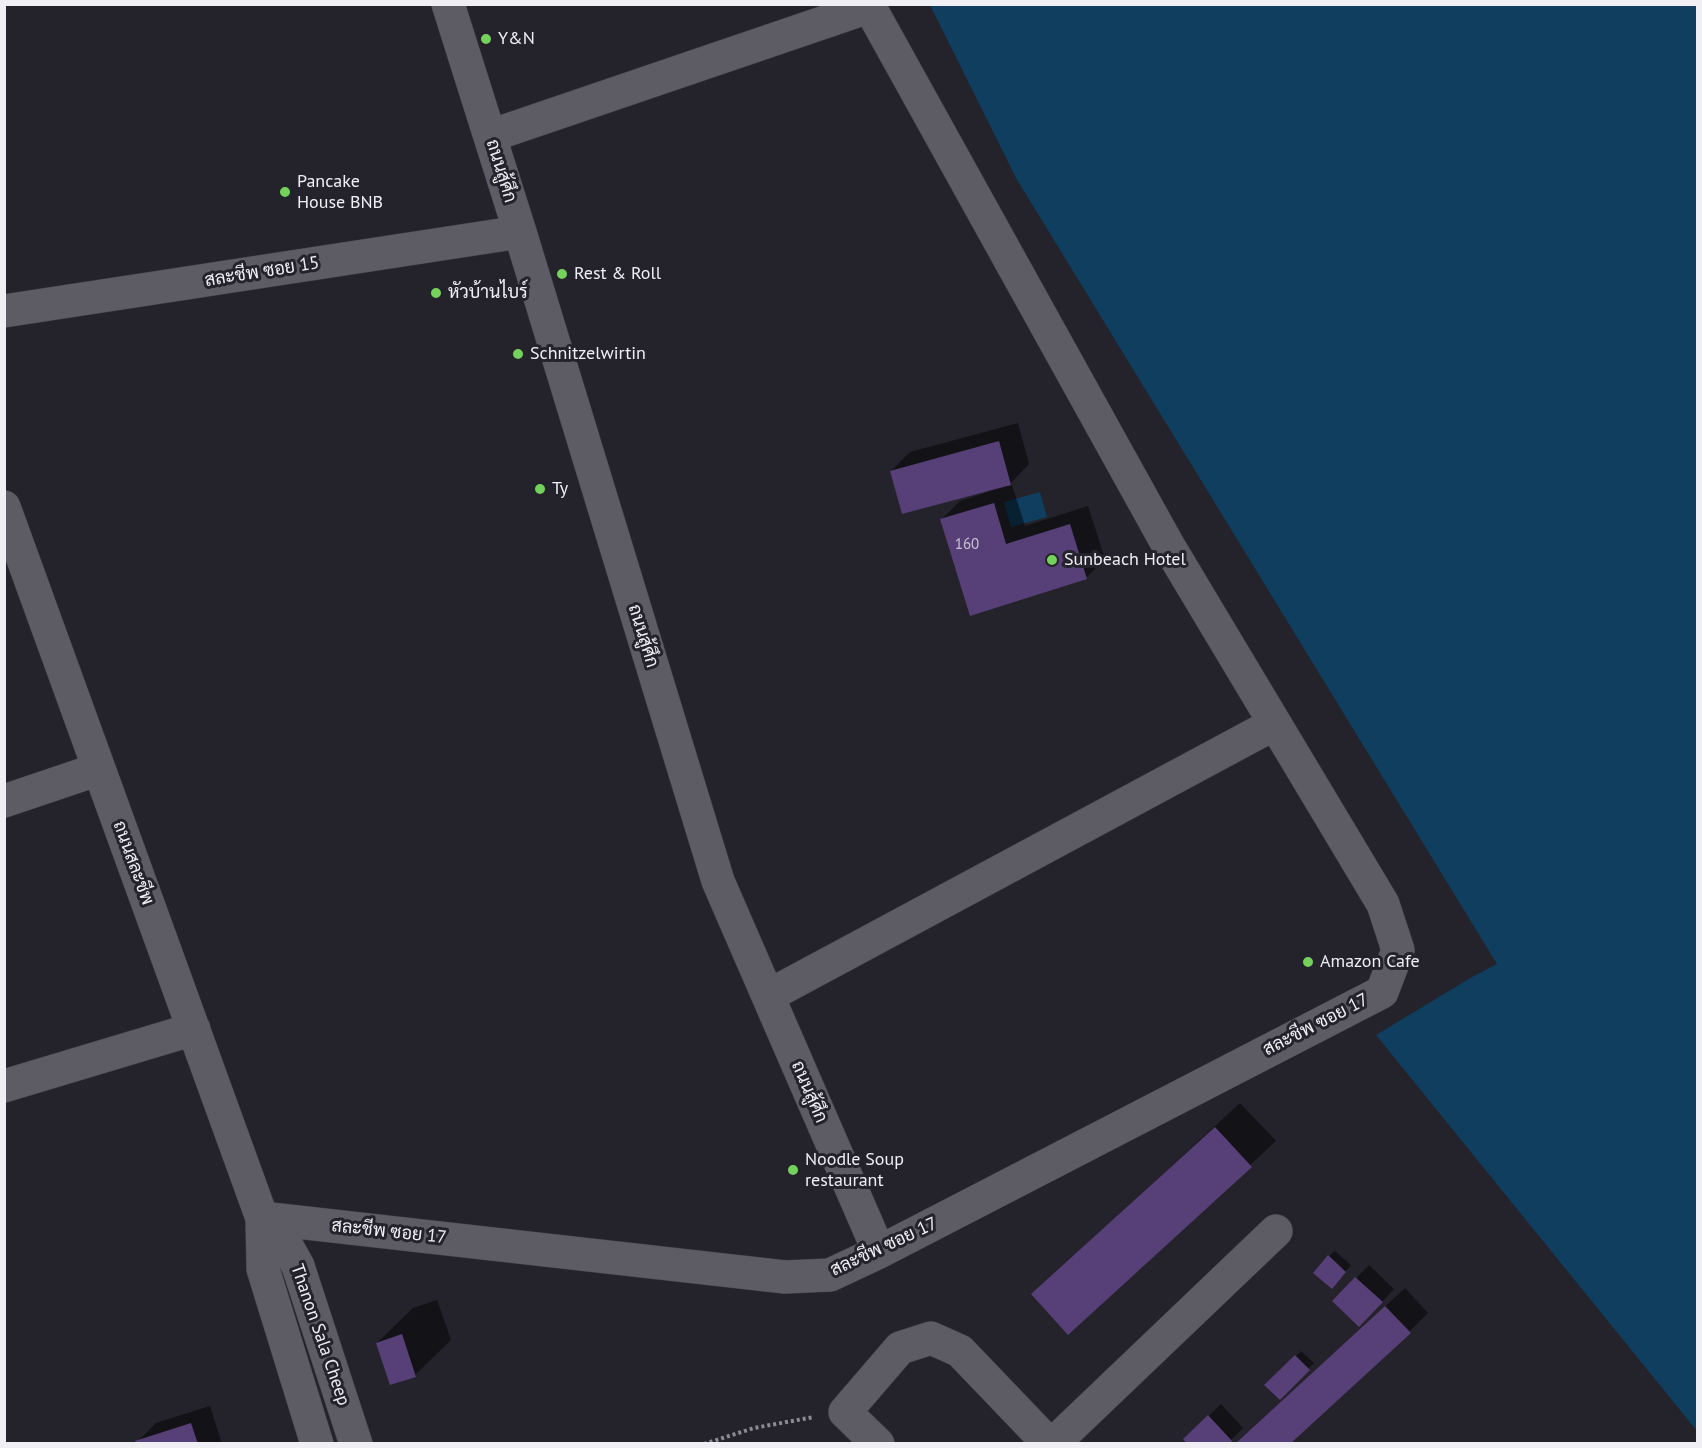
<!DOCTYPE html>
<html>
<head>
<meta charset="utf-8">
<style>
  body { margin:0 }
  #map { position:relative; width:1702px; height:1448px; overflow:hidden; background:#24222a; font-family:"PT Sans",sans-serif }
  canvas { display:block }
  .frame { position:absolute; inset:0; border:6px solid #f0eff4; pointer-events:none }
</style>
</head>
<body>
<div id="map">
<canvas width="1702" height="1448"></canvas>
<div class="frame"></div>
</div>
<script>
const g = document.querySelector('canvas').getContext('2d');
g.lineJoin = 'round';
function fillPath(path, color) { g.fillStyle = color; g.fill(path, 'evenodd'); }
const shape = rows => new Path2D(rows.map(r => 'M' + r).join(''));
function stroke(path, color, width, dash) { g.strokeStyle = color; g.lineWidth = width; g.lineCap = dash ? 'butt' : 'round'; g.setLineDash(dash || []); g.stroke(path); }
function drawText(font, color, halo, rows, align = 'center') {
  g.font = font + ' "PT Sans",Sarabun,sans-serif'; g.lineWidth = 6; g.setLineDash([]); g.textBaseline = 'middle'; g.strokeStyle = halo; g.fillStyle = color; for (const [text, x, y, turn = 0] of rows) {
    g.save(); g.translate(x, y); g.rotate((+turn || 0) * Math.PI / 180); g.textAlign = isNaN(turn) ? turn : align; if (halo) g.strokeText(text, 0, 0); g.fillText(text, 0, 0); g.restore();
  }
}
fillPath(shape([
  [930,5,1697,5,1697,1431,1376,1035,1472,977,1497,964,1016,178],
  [1040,492,1047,517,1011,527,1004,502]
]), '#103e5f');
fillPath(shape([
  [1018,423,1029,464,1007,487,1012,485,1025,526,1088,506,1105,559,1086,578,942,519,960,501,988,492,988,489,891,471,910,452],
  [1240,1103,1276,1141,1068,1333,1033,1294],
  [1335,1251,1351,1265,1337,1281,1329,1256],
  [1369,1265,1394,1289,1372,1313,1334,1301],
  [1405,1288,1428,1313,1409,1332,1236,1444],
  [437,1300,451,1340,415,1375,377,1343,413,1308],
  [1301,1351,1314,1363,1280,1398,1267,1385],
  [1221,1404,1243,1428,1227,1444,1185,1439],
  [210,1406,222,1444,138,1444,137,1442,156,1423]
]), '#0007');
fillPath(shape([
  [999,441,1011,485,902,514,890,471],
  [994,503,1006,544,1070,524,1087,579,970,616,940,519],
  [1215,1127,1252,1167,1068,1335,1031,1294],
  [1328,1255,1346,1272,1332,1289,1313,1273],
  [1355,1277,1383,1302,1359,1327,1332,1301],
  [1385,1306,1411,1333,1290,1444,1235,1444],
  [402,1334,416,1377,390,1385,376,1343],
  [1295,1355,1310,1370,1280,1400,1264,1385],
  [1208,1415,1232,1441,1230,1444,1187,1444,1183,1439],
  [191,1423,198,1444,136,1444,135,1441]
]), '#573f77');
const minor = shape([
  [448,4,520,232,718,881,879,1252],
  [490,136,869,7],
  [4,311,520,232],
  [4,507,262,1218,263,1269,317,1444],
  [4,801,99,769],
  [768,996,1274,724],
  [4,1086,194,1029],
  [262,1218,785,1277,830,1275,879,1252,1382,992,1398,950,1383,904,1168,545,868,4],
  [262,1218,283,1239,298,1266,356,1444],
  [878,1444,845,1412,900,1348,931,1338,960,1351,1049,1444],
  [1053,1444,1276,1231]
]);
stroke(minor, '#3f3e44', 34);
stroke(shape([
  [704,1444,754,1428,814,1417]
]), '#8d8b92', 4, [3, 3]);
stroke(minor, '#5d5b64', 33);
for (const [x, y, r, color] of [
  [486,39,6,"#74d25c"],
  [285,192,6,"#74d25c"],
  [562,274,6,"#74d25c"],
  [436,293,6,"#74d25c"],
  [518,354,6,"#74d25c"],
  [540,489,6,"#74d25c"],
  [1052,560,6,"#74d25c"],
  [1308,962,6,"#74d25c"],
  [793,1170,6,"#74d25c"]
]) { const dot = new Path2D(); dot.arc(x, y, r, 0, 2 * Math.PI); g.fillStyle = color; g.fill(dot); stroke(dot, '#24222a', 2); }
drawText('15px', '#cac3d5', null, [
  ["160",967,545]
]);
drawText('18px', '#f0eff4', '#24222a', [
  ["Y&N",498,39],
  ["Pancake",297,182],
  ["House BNB",297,203],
  ["Rest & Roll",574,274],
  ["หัวบ้านไบร์",448,293],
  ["Schnitzelwirtin",530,354],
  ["Ty",552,489],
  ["Sunbeach Hotel",1064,560],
  ["Amazon Cafe",1320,962],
  ["Noodle Soup",805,1160],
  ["restaurant",805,1181]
], 'left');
drawText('18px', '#f0eff4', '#24222a', [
  ["ถนนสู้ศึก",501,171,73],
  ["สละชีพ ซอย 15",262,272,-9],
  ["ถนนสู้ศึก",643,636,73],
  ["ถนนสละชีพ",133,863,70],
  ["สละชีพ ซอย 17",1316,1025,-27],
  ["ถนนสู้ศึก",809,1092,67],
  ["สละชีพ ซอย 17",389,1232,6],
  ["สละชีพ ซอย 17",884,1247,-25],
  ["Thanon Sala Cheep",320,1335,71]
]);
</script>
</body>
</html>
